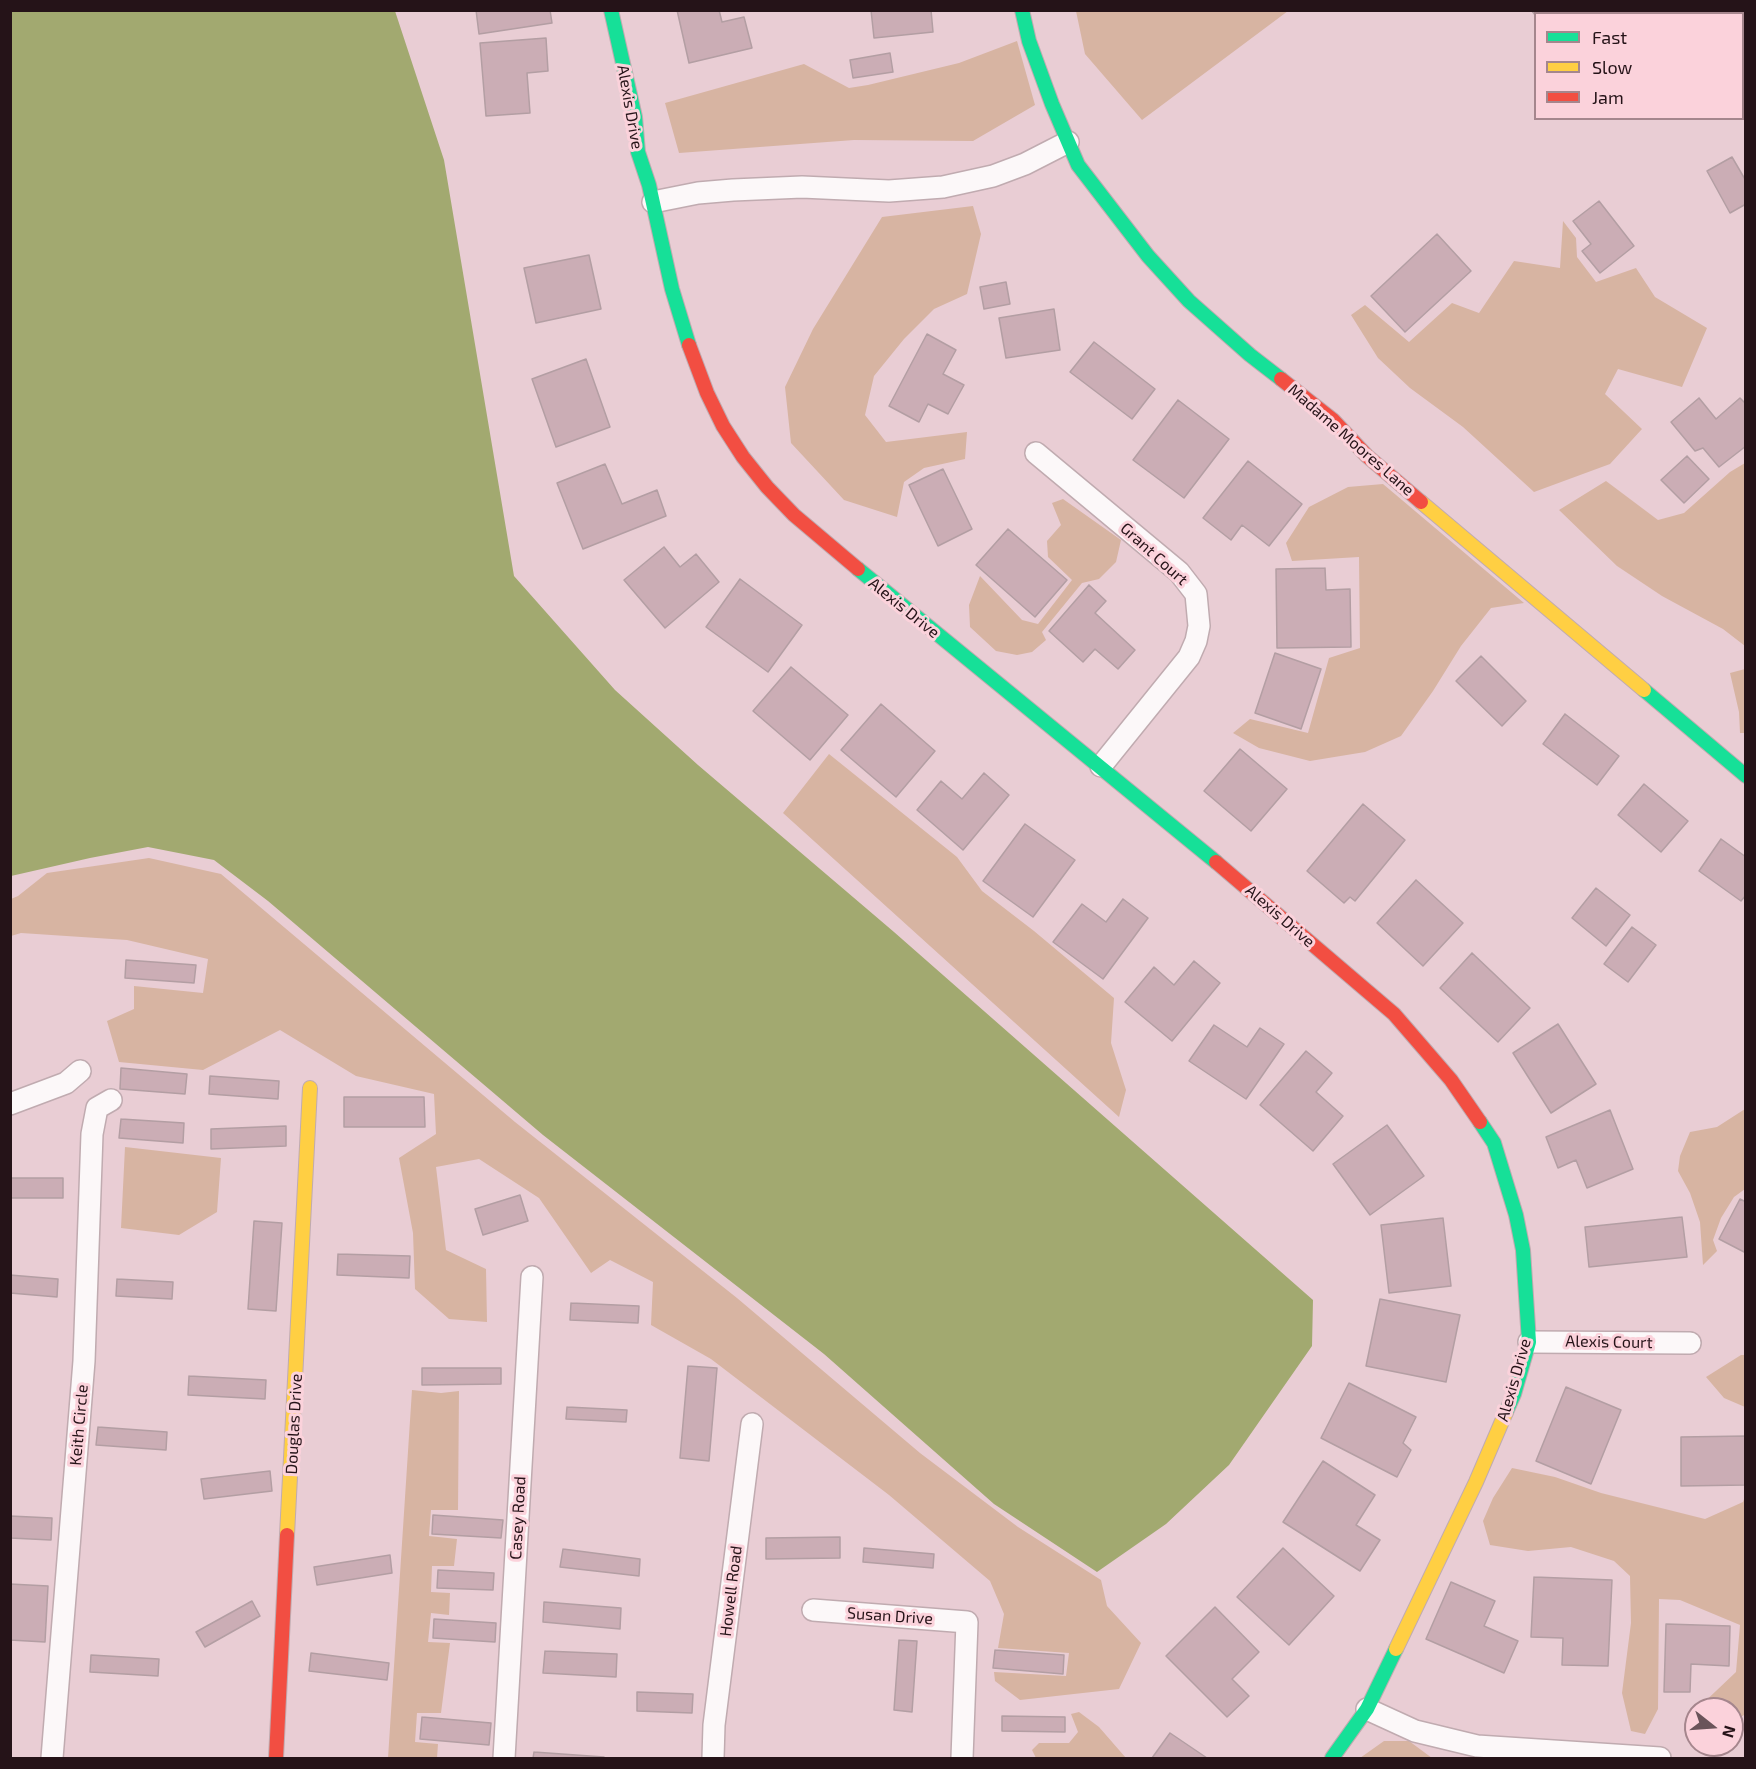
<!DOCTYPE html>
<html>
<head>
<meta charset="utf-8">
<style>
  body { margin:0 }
  #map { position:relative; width:1756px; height:1769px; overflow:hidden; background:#e9cdd4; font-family:"Exo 2",sans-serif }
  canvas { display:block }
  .frame { position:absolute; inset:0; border:12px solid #251318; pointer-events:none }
  .legend { position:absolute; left:1534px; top:12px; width:210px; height:108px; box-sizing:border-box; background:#fbd2db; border:2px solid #a5868d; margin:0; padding:8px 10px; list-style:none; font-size:18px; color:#251318 }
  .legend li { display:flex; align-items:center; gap:12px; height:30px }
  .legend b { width:30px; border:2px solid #a5868d }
  .north { position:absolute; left:1684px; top:1697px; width:60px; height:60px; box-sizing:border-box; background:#fbd2db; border:2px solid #a5868d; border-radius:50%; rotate:107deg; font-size:16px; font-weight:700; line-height:24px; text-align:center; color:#251318 }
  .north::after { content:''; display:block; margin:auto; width:21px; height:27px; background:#6a545a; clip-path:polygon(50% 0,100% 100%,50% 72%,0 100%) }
</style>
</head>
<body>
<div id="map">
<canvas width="1756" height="1769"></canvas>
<div class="frame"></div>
<ul class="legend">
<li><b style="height:8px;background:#16e098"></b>Fast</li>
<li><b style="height:8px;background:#ffcf43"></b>Slow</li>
<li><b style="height:8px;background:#f24e42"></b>Jam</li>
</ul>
<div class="north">N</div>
</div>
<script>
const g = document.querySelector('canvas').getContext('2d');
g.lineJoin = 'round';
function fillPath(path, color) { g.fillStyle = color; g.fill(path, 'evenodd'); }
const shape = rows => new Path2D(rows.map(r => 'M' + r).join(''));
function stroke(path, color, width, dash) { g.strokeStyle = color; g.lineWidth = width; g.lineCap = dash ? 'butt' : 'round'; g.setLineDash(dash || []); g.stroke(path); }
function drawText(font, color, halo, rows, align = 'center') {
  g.font = font + ' "Exo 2",sans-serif'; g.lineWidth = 6; g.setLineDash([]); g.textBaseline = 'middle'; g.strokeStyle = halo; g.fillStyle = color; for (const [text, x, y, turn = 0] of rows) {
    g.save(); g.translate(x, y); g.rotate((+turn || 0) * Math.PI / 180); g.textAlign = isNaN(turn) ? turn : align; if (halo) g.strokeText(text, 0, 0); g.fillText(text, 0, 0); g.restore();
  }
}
fillPath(shape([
  [1076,11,1076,10,1288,11,1142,120,1085,54],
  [1017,41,1035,105,973,141,854,140,679,153,665,103,804,64,849,88,868,85,959,63],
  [973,206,981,234,967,294,934,309,904,339,874,376,865,415,886,442,967,432,965,459,924,468,904,482,897,517,844,500,791,443,785,387,813,329,882,217],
  [1563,221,1576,238,1577,257,1596,282,1636,268,1655,297,1707,328,1682,387,1618,369,1605,394,1642,429,1610,464,1534,492,1463,427,1410,388,1378,358,1351,315,1365,305,1409,342,1452,303,1479,313,1514,261,1560,268],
  [1745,463,1745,646,1723,629,1662,596,1617,566,1559,510,1606,481,1658,520,1684,513,1730,472],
  [1383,484,1524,603,1491,608,1461,646,1433,691,1401,736,1365,752,1310,761,1259,748,1233,733,1250,719,1308,733,1329,658,1360,648,1359,557,1292,561,1286,543,1309,507,1348,487],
  [1063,499,1121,540,1116,562,1099,579,1082,583,1042,632,1046,640,1032,652,1017,655,996,651,970,627,969,605,980,576,1022,620,1038,624,1072,580,1048,557,1047,541,1061,525,1052,503],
  [1745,669,1746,733,1740,733,1739,712,1730,673],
  [829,754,957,857,982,891,1034,931,1114,998,1111,1043,1126,1090,1119,1117,783,813],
  [149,858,221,874,515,1122,737,1298,920,1453,1018,1527,1101,1580,1107,1606,1141,1643,1119,1689,1020,1700,995,1681,994,1672,1066,1676,1069,1653,998,1648,1004,1614,990,1581,889,1495,711,1359,651,1325,653,1282,610,1260,591,1273,539,1198,479,1159,436,1167,446,1250,486,1269,487,1322,449,1319,415,1289,413,1233,399,1158,436,1134,434,1094,356,1076,280,1030,203,1070,119,1062,107,1021,134,1009,134,986,203,993,208,959,127,940,21,933,11,936,11,899,18,896,47,873],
  [1745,1109,1745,1189,1734,1197,1721,1218,1713,1240,1717,1251,1703,1265,1700,1222,1690,1193,1678,1171,1680,1156,1690,1132,1717,1127],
  [125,1147,221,1158,217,1212,179,1235,121,1228],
  [1741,1355,1745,1355,1745,1407,1724,1398,1706,1377],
  [412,1390,441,1393,459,1391,458,1510,431,1510,429,1536,457,1539,454,1566,432,1566,431,1592,450,1593,449,1615,431,1613,428,1642,450,1643,441,1713,417,1713,415,1742,438,1744,437,1758,388,1758],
  [1512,1468,1555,1477,1601,1493,1705,1519,1743,1502,1745,1496,1745,1714,1732,1725,1732,1709,1697,1709,1736,1672,1740,1625,1680,1600,1659,1599,1658,1709,1645,1734,1631,1731,1622,1693,1631,1623,1630,1576,1614,1561,1571,1547,1528,1551,1490,1545,1483,1521,1493,1498],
  [1079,1712,1099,1727,1126,1758,1036,1758,1032,1750,1039,1743,1069,1743,1078,1732,1071,1714],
  [1384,1741,1409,1741,1432,1758,1360,1758]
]), '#d7b4a2');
fillPath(shape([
  [10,11,395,11,444,160,514,576,615,690,698,765,894,932,1313,1300,1312,1346,1229,1465,1166,1524,1097,1572,994,1504,824,1354,543,1135,268,901,214,860,148,847,90,858,11,876]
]), '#a2a970');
const building = shape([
  [476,10,550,10,552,23,479,34,476,10],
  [677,10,719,10,722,22,744,17,752,48,689,63,677,10],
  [871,10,931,10,933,32,874,38,871,10],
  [1531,10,1584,10,1580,14,1536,14,1536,16,1531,10],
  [546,38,548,71,527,73,530,113,486,116,480,43,546,38],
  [890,53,893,72,853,78,850,60,890,53],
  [1732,157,1746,181,1746,204,1730,213,1707,171,1732,157],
  [1599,201,1634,246,1600,273,1582,251,1591,244,1573,221,1599,201],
  [1437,234,1471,271,1405,332,1371,296,1437,234],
  [589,255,601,309,536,323,524,268,589,255],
  [1006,282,1010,304,984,309,980,287,1006,282],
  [1054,309,1060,350,1006,358,999,318,1054,309],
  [927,334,956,350,943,374,964,385,948,414,928,404,919,422,889,406,927,334],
  [1094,342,1155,389,1132,419,1070,372,1094,342],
  [586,359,610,427,556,447,532,379,586,359],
  [1699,398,1716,419,1740,398,1746,404,1746,446,1719,467,1703,448,1695,451,1671,422,1699,398],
  [1178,400,1229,439,1184,498,1133,460,1178,400],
  [1687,456,1709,479,1684,503,1661,480,1687,456],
  [1248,461,1302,504,1269,546,1242,525,1231,540,1203,518,1248,461],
  [605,464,622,504,657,490,666,516,583,549,557,483,605,464],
  [943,469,972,529,938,546,909,485,943,469],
  [1008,529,1067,580,1035,617,976,565,1008,529],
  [664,547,680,567,696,554,719,582,665,628,624,580,664,547],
  [1325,568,1326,590,1350,589,1351,647,1277,648,1276,569,1325,568],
  [740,579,802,625,768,672,706,627,740,579],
  [1089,585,1106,601,1095,613,1135,650,1118,669,1095,649,1083,662,1049,631,1089,585],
  [1275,653,1321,669,1301,729,1255,713,1275,653],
  [1481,656,1526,701,1502,726,1456,681,1481,656],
  [791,667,848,715,810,760,753,711,791,667],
  [881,704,935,751,896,797,841,750,881,704],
  [1565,714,1619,756,1597,785,1543,744,1565,714],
  [1240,749,1287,789,1251,831,1204,791,1240,749],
  [984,773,1009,795,963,850,917,810,941,781,962,799,984,773],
  [1644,784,1688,821,1661,852,1618,815,1644,784],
  [1363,804,1405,840,1355,901,1350,897,1344,903,1307,871,1363,804],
  [1025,824,1075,860,1033,917,983,881,1025,824],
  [1721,839,1746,857,1746,895,1741,901,1699,871,1721,839],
  [1416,880,1463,923,1423,966,1377,923,1416,880],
  [1596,888,1630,915,1606,946,1572,918,1596,888],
  [1123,899,1148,918,1103,979,1053,942,1082,904,1106,922,1123,899],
  [1632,927,1656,945,1628,982,1604,964,1632,927],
  [1472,953,1530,1008,1498,1042,1440,988,1472,953],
  [126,960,196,965,194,983,125,978,126,960],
  [1194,961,1220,983,1172,1041,1125,1002,1154,967,1174,985,1194,961],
  [1558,1024,1596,1084,1551,1113,1513,1053,1558,1024],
  [1214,1025,1247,1047,1260,1028,1284,1044,1246,1099,1189,1061,1214,1025],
  [1306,1051,1332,1073,1316,1092,1343,1116,1313,1151,1260,1105,1306,1051],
  [121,1068,187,1074,185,1094,120,1089,121,1068],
  [210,1076,279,1081,278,1099,209,1094,210,1076],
  [344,1097,424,1097,425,1127,344,1127,344,1097],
  [1610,1110,1633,1169,1587,1188,1576,1160,1558,1168,1546,1137,1610,1110],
  [121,1119,184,1123,183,1143,119,1138,121,1119],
  [1387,1125,1424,1176,1370,1215,1333,1164,1387,1125],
  [286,1126,286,1146,211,1149,211,1129,286,1126],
  [10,1178,63,1178,63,1198,10,1198,10,1178],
  [520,1195,528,1221,483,1235,475,1209,520,1195],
  [1740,1199,1746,1202,1746,1253,1719,1239,1740,1199],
  [1682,1217,1687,1257,1589,1267,1585,1227,1682,1217],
  [1443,1218,1451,1286,1389,1293,1381,1225,1443,1218],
  [254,1221,282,1223,276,1311,248,1309,254,1221],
  [338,1254,410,1256,409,1278,337,1275,338,1254],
  [10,1275,58,1279,57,1297,10,1293,10,1275],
  [117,1279,173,1282,172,1299,116,1296,117,1279],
  [1380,1299,1460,1315,1446,1382,1366,1366,1380,1299],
  [571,1303,639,1306,638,1323,570,1320,571,1303],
  [688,1366,717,1368,709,1461,680,1458,688,1366],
  [422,1368,501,1368,501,1384,422,1385,422,1368],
  [189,1376,266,1380,265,1399,188,1395,189,1376],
  [1349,1383,1416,1417,1403,1443,1411,1450,1397,1477,1321,1438,1349,1383],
  [1566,1387,1621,1410,1591,1484,1536,1461,1566,1387],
  [567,1407,627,1410,626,1422,566,1419,567,1407],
  [98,1427,167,1432,166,1450,96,1445,98,1427],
  [1746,1436,1746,1485,1681,1486,1681,1437,1746,1436],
  [1323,1461,1375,1495,1356,1525,1380,1540,1360,1571,1283,1522,1323,1461],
  [270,1471,272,1491,204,1499,201,1479,270,1471],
  [433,1515,503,1520,501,1538,432,1534,433,1515],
  [10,1516,52,1518,51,1540,10,1538,10,1516],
  [840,1537,840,1558,766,1559,766,1538,840,1537],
  [864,1548,934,1554,933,1568,863,1562,864,1548],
  [1283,1548,1334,1596,1289,1645,1237,1597,1283,1548],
  [563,1549,640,1559,639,1576,560,1567,563,1549],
  [390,1555,392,1573,317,1585,314,1567,390,1555],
  [438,1570,494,1573,493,1590,437,1588,438,1570],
  [1534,1577,1612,1580,1608,1666,1562,1665,1563,1638,1531,1637,1534,1577],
  [1451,1582,1495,1601,1484,1626,1518,1641,1504,1673,1426,1639,1451,1582],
  [10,1584,48,1586,45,1642,10,1640,10,1584],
  [252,1601,260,1616,205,1647,196,1632,252,1601],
  [544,1602,621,1608,620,1629,543,1622,544,1602],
  [1215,1607,1259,1652,1232,1679,1249,1696,1227,1717,1166,1656,1215,1607],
  [434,1619,496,1623,495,1642,433,1638,434,1619],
  [1666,1624,1730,1626,1729,1666,1691,1664,1690,1692,1664,1692,1666,1624],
  [899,1640,917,1641,912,1712,894,1710,899,1640],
  [995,1650,1064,1655,1063,1674,993,1668,995,1650],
  [545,1651,617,1654,616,1677,543,1673,545,1651],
  [311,1653,389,1663,387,1680,309,1671,311,1653],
  [91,1655,159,1659,158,1676,90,1672,91,1655],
  [637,1692,693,1694,692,1713,637,1711,637,1692],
  [1002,1716,1065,1717,1065,1732,1002,1731,1002,1716],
  [422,1717,491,1723,489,1745,420,1739,422,1717],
  [1170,1733,1207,1758,1152,1758,1170,1733],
  [534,1752,604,1757,604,1758,533,1758,534,1752]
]);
fillPath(building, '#cbadb5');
stroke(building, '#b39ea3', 1.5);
const street = shape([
  [653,202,698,193,733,190,802,187,889,191,943,187,993,176,1025,164,1068,142],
  [1036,453,1179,572,1196,594,1199,626,1196,641,1189,657,1101,766],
  [10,1104,66,1083,80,1071],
  [1529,1342,1690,1343],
  [813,1610,967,1622,962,1758],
  [1367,1709,1415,1731,1477,1746,1660,1758],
  [52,1758,84,1361,92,1134,97,1108,111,1100],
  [504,1758,532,1277],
  [713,1758,714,1725,752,1424]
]);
const fast = shape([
  [611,10,635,117,638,152,649,185,672,289,689,345],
  [1022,10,1029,41,1052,104,1078,165,1148,256,1189,301,1250,355,1281,379],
  [858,569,1216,862],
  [1644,690,1746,776],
  [1480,1122,1494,1143,1516,1215,1523,1250,1529,1342,1514,1394,1506,1412],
  [1332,1758,1367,1709,1396,1649]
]);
const slow = shape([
  [1421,502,1644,690],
  [287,1535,310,1088],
  [1396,1649,1476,1482,1506,1412]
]);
const jam = shape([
  [689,345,707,393,723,426,743,457,767,487,794,515,858,569],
  [1281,379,1333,420,1367,456,1421,502],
  [1216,862,1394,1014,1451,1080,1480,1122],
  [276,1758,287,1535]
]);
stroke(street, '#c0abb0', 24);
stroke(fast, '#c0abb0', 16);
stroke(slow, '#c0abb0', 16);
stroke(jam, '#c0abb0', 16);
stroke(street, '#fcf8f9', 21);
stroke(fast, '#16e098', 14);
stroke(slow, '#ffcf43', 14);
stroke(jam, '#f24e42', 14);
drawText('16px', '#251318', '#fbd2db', [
  ["Alexis Drive",630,107,80],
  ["Madame Moores Lane",1351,440,41],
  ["Grant Court",1154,554,42],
  ["Alexis Drive",904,608,39],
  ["Alexis Drive",1280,916,41],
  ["Alexis Court",1609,1342,1],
  ["Alexis Drive",1514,1380,-74],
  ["Douglas Drive",294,1424,-87],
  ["Keith Circle",79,1425,-85],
  ["Casey Road",518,1518,-87],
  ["Howell Road",731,1591,-83],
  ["Susan Drive",890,1616,4]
]);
</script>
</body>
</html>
